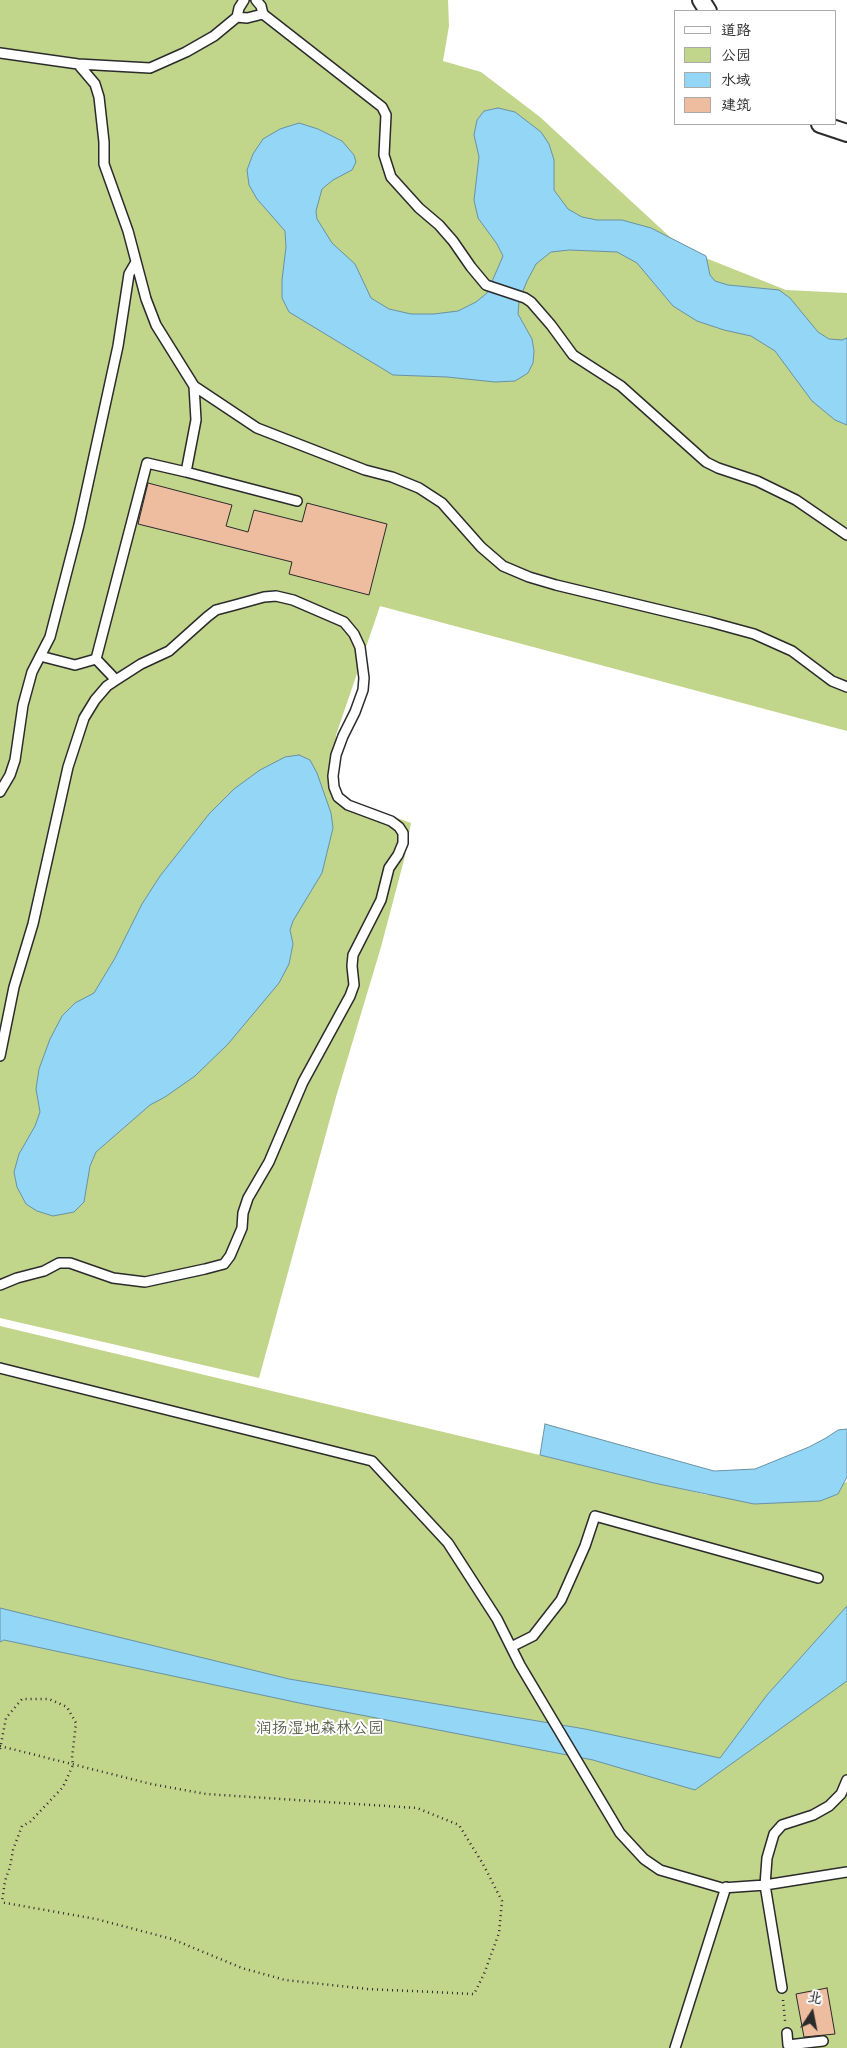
<!DOCTYPE html>
<html>
<head>
<meta charset="utf-8">
<style>
  body { margin:0 }
  #map { position:relative; width:847px; height:2048px; overflow:hidden; background:#fff; font-family:Sriracha,"LXGW WenKai TC",sans-serif }
  canvas { display:block }
  .legend { position:absolute; left:674px; top:10px; width:162px; height:115px; box-sizing:border-box; background:#fff; border:1px solid #aaa; margin:0; padding:6px 9px; list-style:none; font-size:15px; color:#2b2b2b }
  .legend li { display:flex; align-items:center; gap:10px; height:25px }
  .legend b { width:25px; border:1px solid #aaa }
  .north { position:absolute; left:787px; top:1988px; width:50px; height:50px; -webkit-text-stroke:4px #fff; paint-order:stroke; rotate:11deg; font-size:14px; font-weight:700; line-height:20px; text-align:center; color:#2b2b2b }
  .north::after { content:''; display:block; margin:auto; width:18px; height:22px; background:#2b2b2b; clip-path:polygon(50% 0,100% 100%,50% 72%,0 100%) }
</style>
</head>
<body>
<div id="map">
<canvas width="847" height="2048"></canvas>
<ul class="legend">
<li><b style="height:6px;background:#fff"></b>道路</li>
<li><b style="height:14px;background:#c1d58b"></b>公园</li>
<li><b style="height:14px;background:#93d6f5"></b>水域</li>
<li><b style="height:14px;background:#eebc9f"></b>建筑</li>
</ul>
<div class="north">北</div>
</div>
<script>
const g = document.querySelector('canvas').getContext('2d');
g.lineJoin = 'round';
function fillPath(path, color) { g.fillStyle = color; g.fill(path, 'evenodd'); }
const shape = rows => new Path2D(rows.map(r => 'M' + r).join(''));
function stroke(path, color, width, dash) { g.strokeStyle = color; g.lineWidth = width; g.lineCap = dash ? 'butt' : 'round'; g.setLineDash(dash || []); g.stroke(path); }
function drawText(font, color, halo, rows, align = 'center') {
  g.font = font + ' Sriracha,"LXGW WenKai TC",sans-serif'; g.lineWidth = 4; g.setLineDash([]); g.textBaseline = 'middle'; g.strokeStyle = halo; g.fillStyle = color; for (const [text, x, y, turn = 0] of rows) {
    g.save(); g.translate(x, y); g.rotate((+turn || 0) * Math.PI / 180); g.textAlign = isNaN(turn) ? turn : align; if (halo) g.strokeText(text, 0, 0); g.fillText(text, 0, 0); g.restore();
  }
}
fillPath(shape([
  [0,0,448,0,449,26,443,61,481,72,540,117,683,249,786,290,847,293,847,731,380,606,336,735,334,795,411,823,405,856,381,947,336,1097,259,1378,0,1318],
  [0,1326,707,1495,809,1495,847,1482,847,2048,0,2048]
]), '#c1d58b');
const water = shape([
  [498,108,515,112,541,132,549,144,554,160,554,190,568,209,582,217,597,220,622,220,651,228,706,256,710,275,715,281,728,285,779,290,790,298,818,332,829,339,842,340,847,338,847,425,835,420,812,401,775,351,751,336,724,330,697,321,673,306,637,263,617,252,569,250,551,252,536,264,527,281,519,301,518,314,532,339,534,351,533,363,528,373,515,381,495,382,447,377,393,375,289,312,282,298,282,280,286,247,285,231,257,199,249,185,247,170,253,154,263,139,280,129,299,123,318,129,342,141,354,155,356,162,352,170,333,180,322,189,316,211,317,219,332,243,355,264,371,298,389,309,411,314,434,314,458,311,476,302,487,293,503,256,497,244,478,218,474,200,479,157,474,135,477,120,484,111,498,108],
  [299,755,310,760,317,773,331,813,333,828,322,873,293,921,290,930,293,944,289,964,279,983,228,1044,195,1076,165,1097,150,1105,96,1152,90,1166,84,1202,74,1212,53,1216,37,1211,26,1204,17,1187,14,1172,19,1154,35,1126,40,1112,36,1089,39,1069,50,1039,62,1016,75,1003,94,993,115,958,142,904,160,876,209,814,234,789,260,770,285,757,299,755],
  [545,1424,714,1471,755,1469,809,1447,826,1438,838,1430,847,1429,847,1477,838,1494,820,1501,754,1504,654,1483,540,1455,545,1424],
  [847,1606,847,1681,695,1790,593,1760,304,1704,4,1640,0,1642,0,1608,289,1679,585,1729,720,1758,767,1695,847,1606]
]);
fillPath(water, '#93d6f5');
stroke(water, '#6992a4', 1);
const building = shape([
  [148,483,232,505,226,526,248,532,254,510,302,522,307,503,387,524,369,595,289,574,292,562,138,524,148,483],
  [827,1988,835,2034,804,2037,796,1994,827,1988]
]);
fillPath(building, '#eebc9f');
stroke(building, '#2b2b2b', 1);
const lane = shape([
  [244,0,239,8,237,17,247,18,263,14,261,6,256,0],
  [263,14,382,107,386,115,384,155,391,177,419,208,439,225,453,241,471,267,486,285,525,298,531,302,551,325,573,355,621,386,706,462,718,468,757,481,796,500,847,535],
  [0,53,78,64,150,68,186,52,214,36,237,17],
  [78,64,95,84,99,97,104,142,104,164,128,231,146,299,156,325,194,386,257,428,365,470,392,477,419,488,442,503,481,547,503,566,529,577,556,585,710,622,754,634,792,651,832,681,847,687],
  [186,472,297,501],
  [40,656,75,665,96,659,147,463,186,472,196,420,194,386],
  [96,659,116,680],
  [0,792,10,775,15,760,23,705,32,672,50,637,79,525,118,346,129,274,136,262],
  [0,1056,14,987,33,924,68,767,84,718,95,700,107,686,116,680,141,664,169,651,207,617,216,610,235,605,264,597,276,596,293,600,344,622,354,634,360,647,364,678,363,690,355,712,343,736,336,755,333,776,334,787,338,797,348,805,391,821,399,827,403,833,403,843,398,855,389,868,381,900,353,955,352,966,354,985,350,996,303,1082,269,1162,248,1198,243,1213,242,1228,230,1256,224,1264,205,1269,145,1282,113,1278,70,1263,59,1263,44,1271,17,1278,0,1285],
  [0,1368,372,1461,448,1543,497,1619,520,1665,620,1833,644,1859,660,1870,722,1888,765,1885,847,1872],
  [511,1647,533,1636,561,1600,585,1546,595,1516,818,1578],
  [782,1988,765,1885,767,1858,774,1834,782,1825,813,1815,829,1806,841,1794,847,1780],
  [787,2033,788,2045,823,2041],
  [675,2048,726,1887]
]);
const street = shape([
  [701,0,708,11],
  [820,124,847,133]
]);
stroke(lane, '#2b2b2b', 12);
stroke(street, '#2b2b2b', 20);
stroke(shape([
  [0,1746,151,1784,206,1794,417,1808,459,1825,483,1864,502,1901,499,1933,484,1974,474,1994,368,1989,285,1980,242,1968,172,1939,96,1919,0,1902],
  [0,1749,6,1718,22,1699,49,1699,67,1707,76,1723,72,1758,73,1765,63,1787,30,1822,22,1826,13,1850,10,1867,5,1881,2,1902],
  [783,2000,785,2021]
]), '#2b2b2b', 2.5, [1, 4]);
stroke(lane, '#fff', 9);
stroke(street, '#fff', 16);
drawText('16px', '#585e48', '#fff', [
  ["润扬湿地森林公园",320,1729]
]);
</script>
</body>
</html>
